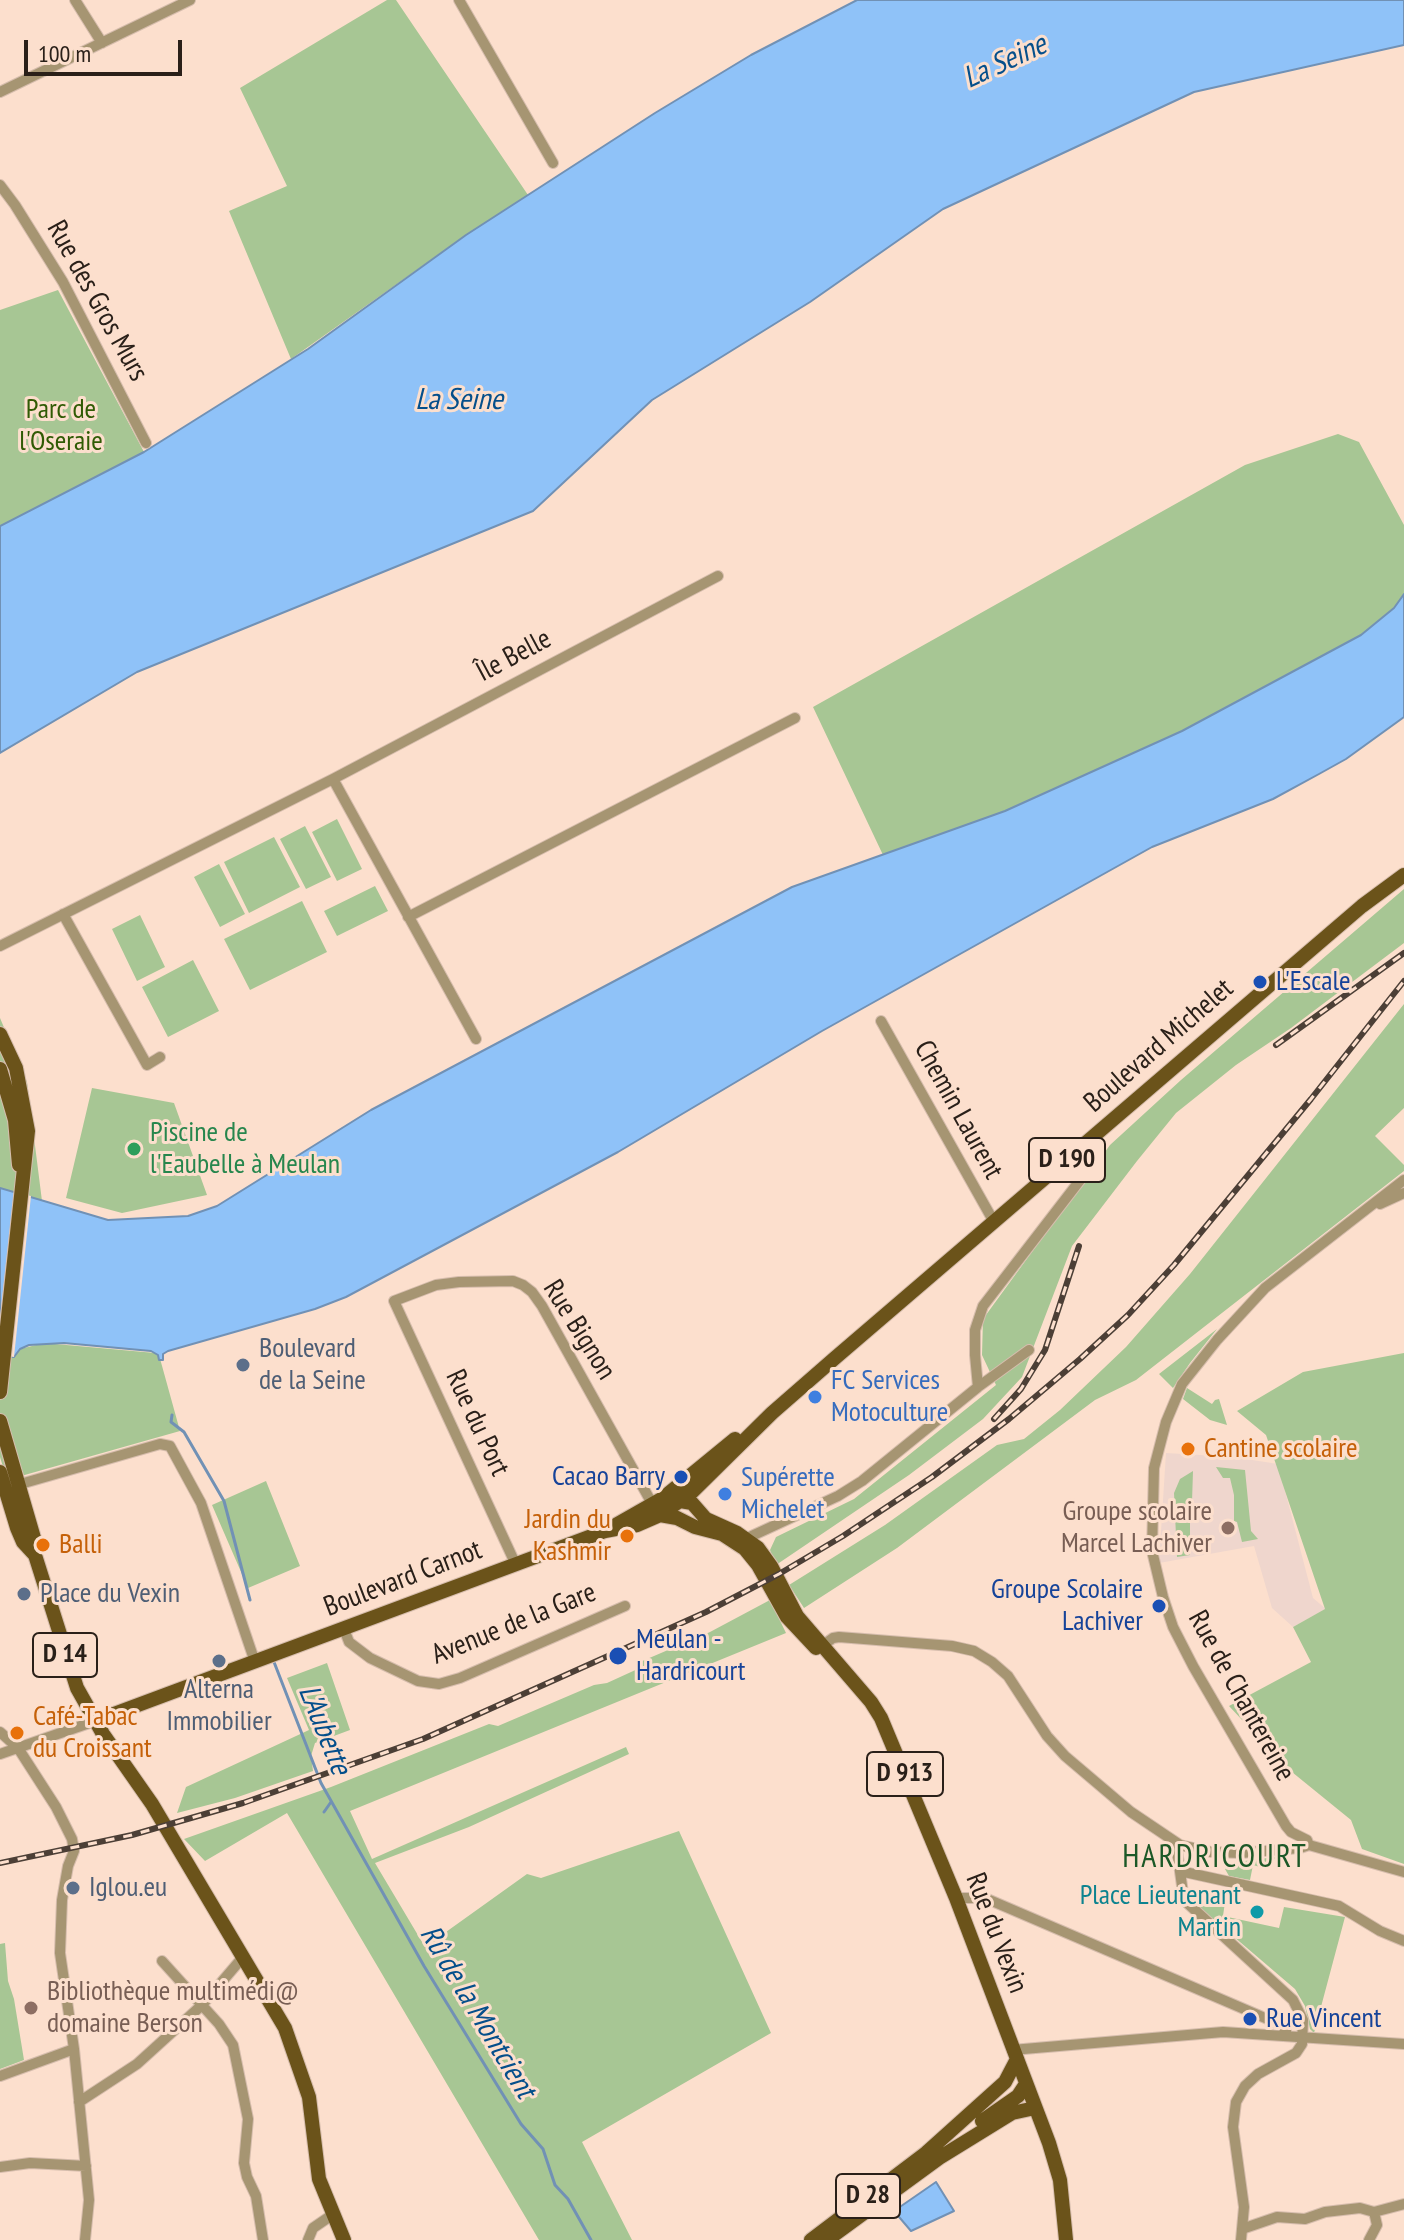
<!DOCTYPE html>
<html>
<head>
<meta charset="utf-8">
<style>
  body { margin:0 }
  #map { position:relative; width:1404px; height:2240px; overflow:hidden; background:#fcdfcd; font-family:"PT Sans Narrow",sans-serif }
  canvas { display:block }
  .scale { position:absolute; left:24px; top:40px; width:158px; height:36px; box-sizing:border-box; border:4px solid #2a2019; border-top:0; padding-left:10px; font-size:24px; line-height:28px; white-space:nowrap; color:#2a2019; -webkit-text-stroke:6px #fcdfcd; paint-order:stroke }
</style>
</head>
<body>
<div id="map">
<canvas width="1404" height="2240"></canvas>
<div class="scale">100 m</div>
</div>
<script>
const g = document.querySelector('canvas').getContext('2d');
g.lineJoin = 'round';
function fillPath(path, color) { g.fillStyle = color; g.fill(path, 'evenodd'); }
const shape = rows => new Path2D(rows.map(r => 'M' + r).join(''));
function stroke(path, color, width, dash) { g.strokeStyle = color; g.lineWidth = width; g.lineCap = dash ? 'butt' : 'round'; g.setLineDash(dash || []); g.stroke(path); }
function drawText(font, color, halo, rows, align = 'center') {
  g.font = font + ' "PT Sans Narrow",sans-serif'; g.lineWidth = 6; g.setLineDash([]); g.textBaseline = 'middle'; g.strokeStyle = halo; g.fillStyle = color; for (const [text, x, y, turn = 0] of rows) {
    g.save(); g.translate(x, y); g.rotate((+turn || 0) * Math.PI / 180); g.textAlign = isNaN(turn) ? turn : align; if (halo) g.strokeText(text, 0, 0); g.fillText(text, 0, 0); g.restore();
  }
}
fillPath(shape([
  [1166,1453,1233,1457,1278,1464,1313,1598,1326,1609,1293,1627,1272,1608,1254,1546,1159,1563]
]), '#efd6cd');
fillPath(shape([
  [387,0,396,0,528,195,466,235,291,359,229,211,287,186,240,88],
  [58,290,144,452,0,526,0,310],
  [1338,434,1359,442,1404,525,1404,594,1394,608,1361,635,1182,731,1005,811,883,855,813,707,1245,465],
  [337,819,362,869,337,881,312,832],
  [305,826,331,877,306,889,280,839],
  [274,837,300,887,249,913,224,862],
  [219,864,245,914,220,927,194,877],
  [375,886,388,911,337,936,324,911],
  [1404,889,1404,943,1291,1028,1236,1065,1176,1113,1137,1161,1072,1246,1022,1377,983,1419,909,1475,776,1565,770,1550,776,1537,854,1499,996,1385,982,1355,983,1319,1110,1145,1181,1080],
  [302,901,327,952,250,990,224,939],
  [140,915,165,967,137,981,112,929],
  [193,960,219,1011,168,1037,142,987],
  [1404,1004,1404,1108,1375,1136,1404,1165,1404,1171,1136,1380,1095,1400,897,1548,804,1608,789,1585,885,1525,997,1445,1024,1439,1060,1410,1126,1347,1190,1274],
  [0,1018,27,1082,42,1201,0,1188],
  [92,1088,174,1103,207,1195,122,1213,66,1198],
  [1217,1329,1190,1363,1173,1388,1159,1374],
  [44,1343,155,1353,159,1355,180,1431,7,1480,0,1457,0,1355,14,1357,20,1349],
  [1404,1353,1404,1864,1362,1849,1351,1820,1287,1768,1229,1706,1311,1662,1293,1627,1325,1609,1266,1435,1237,1411,1303,1372],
  [1187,1388,1212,1404,1215,1400,1219,1399,1227,1425,1210,1420,1183,1399],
  [1216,1467,1245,1470,1251,1531,1258,1539,1242,1542,1237,1522,1234,1521,1234,1495,1230,1478,1223,1478],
  [1193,1471,1192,1502,1190,1503,1190,1555,1177,1557,1174,1493,1180,1479],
  [266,1481,300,1566,248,1588,212,1505],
  [770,1600,786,1633,350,1811,372,1859,626,1747,629,1754,469,1827,375,1863,425,1947,527,1874,541,1878,679,1831,771,2033,582,2142,632,2240,539,2240,287,1813,205,1861,184,1839,331,1787,489,1724,498,1726,594,1685,607,1683,642,1667,640,1662,710,1632],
  [327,1663,350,1730,315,1743,311,1756,313,1771,235,1798,177,1813,186,1787,309,1730,287,1678],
  [1275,1857,1275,1859,1269,1862,1261,1863,1260,1867,1253,1865,1250,1880,1229,1876,1225,1869,1230,1863],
  [1188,1891,1201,1895,1201,1901,1210,1907,1217,1907,1219,1901,1225,1902,1223,1916,1279,1928,1284,1907,1345,1917,1314,2033,1310,2029,1305,2006,1295,1989,1192,1901],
  [5,1943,8,1981,14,1999,24,2060,0,2069,0,1944]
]), '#a7c694');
const water = shape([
  [857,0,1404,0,1404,45,1194,92,943,209,810,302,652,400,533,511,137,672,0,753,0,526,144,452,308,349,466,235,655,113,751,55,857,0],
  [1404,594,1404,717,1346,759,1319,774,1273,799,1152,847,822,1031,618,1152,346,1297,315,1309,168,1351,163,1354,163,1360,159,1360,158,1355,151,1351,64,1343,29,1345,20,1349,14,1357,0,1355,0,1188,108,1220,188,1216,217,1206,371,1110,792,887,1005,811,1182,731,1361,635,1394,608,1404,594],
  [936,2182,954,2211,911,2231,894,2211,936,2182]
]);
fillPath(water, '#8fc2f8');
stroke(water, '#7191b5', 2);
fillPath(shape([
  [14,1191,31,1196,14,1357,0,1355,0,1318]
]), '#fcdfcd');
stroke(shape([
  [172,1415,171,1422,184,1432,224,1501,250,1600],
  [274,1662,321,1783,424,1966,521,2124,543,2149,555,2185,568,2199,591,2240],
  [324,1812,331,1802]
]), '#7191b5', 3);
const minor = shape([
  [75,0,102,43],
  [459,0,553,163],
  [0,92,190,0],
  [0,185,15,205,63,282,146,443],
  [333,779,476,1039],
  [63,914,147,1065,160,1057],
  [408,917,795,718],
  [0,946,333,779,718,576],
  [881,1021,994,1222],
  [1064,1161,1080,1180],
  [1380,1204,1404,1193],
  [978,1387,975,1355,975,1330,983,1306,1091,1166,1094,1153,1089,1141],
  [17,1485,160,1444,170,1446,201,1503,255,1662],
  [743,1540,838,1496,862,1481,978,1387,1029,1350],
  [516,1565,394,1301,436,1285,459,1282,513,1281,523,1285,532,1292,542,1306,654,1507],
  [344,1629,349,1642,370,1658,418,1681,439,1684,460,1678,625,1606],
  [819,1648,833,1638,839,1637,952,1646,974,1651,992,1662,1008,1676,1047,1736,1065,1756,1131,1812,1180,1845,1211,1852,1241,1853,1300,1848,1309,1845,1404,1872],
  [0,1732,18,1748,56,1807,72,1839,74,1851,68,1866,62,1900,60,1953,74,2049,89,2200,85,2240],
  [0,1754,95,1721],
  [1176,1843,1184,1900,1293,2000,1303,2020,1302,2044,1296,2053,1258,2074,1245,2086,1236,2102,1233,2127,1244,2207,1242,2229],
  [1309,1845,1307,1840,1291,1832,1286,1826,1193,1666,1173,1627,1163,1597,1152,1551,1154,1468,1166,1422,1182,1384,1217,1340,1265,1288,1404,1180],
  [1180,1871,1339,1906,1380,1931,1404,1941],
  [956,1898,985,1898,1272,2021,1286,2028,1286,2035],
  [162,1961,219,2024,233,2045,248,2119,244,2163,247,2177,256,2196,263,2240],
  [1012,2050,1223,2032,1404,2044],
  [0,2076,74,2049],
  [79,2102,137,2064,202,2005,243,1957],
  [0,2167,30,2163,86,2166],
  [1374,2212,1404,2204],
  [308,2240,313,2228,332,2215],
  [1241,2240,1242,2229,1277,2217,1305,2219,1325,2212,1360,2208,1374,2212,1377,2225,1369,2240]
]);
const major = shape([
  [0,1034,16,1068,28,1131,0,1392],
  [0,1069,15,1120,19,1165],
  [0,1421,34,1538,35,1555,77,1688,103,1734,152,1804,285,2028,309,2097,319,2179,344,2240],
  [0,1472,17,1528,23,1542,35,1555],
  [663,1498,692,1503,706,1519,737,1533,758,1548,771,1566,797,1616,871,1702,881,1718,956,1898,1049,2143,1060,2180,1066,2240],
  [660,1515,677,1518,695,1527,722,1534,745,1549,758,1565,787,1617,816,1648],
  [605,1531,637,1525,660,1515,692,1492,772,1413,835,1358,1362,906,1404,875],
  [95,1721,605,1531,663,1498,735,1439],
  [982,2121,1018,2096,1026,2084],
  [811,2240,926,2153,1005,2082,1016,2061],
  [827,2240,939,2158,1012,2113,1035,2108]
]);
stroke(minor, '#d6bdad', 12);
stroke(major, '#d6bdad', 16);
stroke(minor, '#a69572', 10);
stroke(major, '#6b531a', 14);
const rail = shape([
  [1276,1045,1404,953],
  [994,1419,1021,1389,1045,1350,1079,1246],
  [0,1863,132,1835,243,1803,423,1739,706,1612,779,1574,843,1536,932,1477,1009,1419,1080,1359,1128,1315,1174,1265,1311,1099,1404,981]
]);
stroke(rail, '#4c3f36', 6);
stroke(rail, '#fcdfcd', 3, [9]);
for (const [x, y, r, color] of [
  [1260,982,8,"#1a4fb4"],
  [134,1149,8,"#2e9e5b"],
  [243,1365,8,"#5c6f8a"],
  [815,1397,8,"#3f7fe0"],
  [1188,1449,8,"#e8710a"],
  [681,1477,8,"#1a4fb4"],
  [725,1494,8,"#3f7fe0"],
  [1228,1528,8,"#8d6e63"],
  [627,1536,8,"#e8710a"],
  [43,1545,8,"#e8710a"],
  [24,1594,8,"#5c6f8a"],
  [1159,1606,8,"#1a4fb4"],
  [618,1656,10,"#1a4fb4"],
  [219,1661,8,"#5c6f8a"],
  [17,1733,8,"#e8710a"],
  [73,1888,8,"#5c6f8a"],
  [1257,1912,8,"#0f9aa8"],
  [31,2008,8,"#8d6e63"],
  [1250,2019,8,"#1a4fb4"]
]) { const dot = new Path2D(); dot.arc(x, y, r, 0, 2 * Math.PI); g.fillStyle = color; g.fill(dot); stroke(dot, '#fcdfcd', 3); }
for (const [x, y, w] of [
  [1067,1160,76],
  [65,1655,64],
  [905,1774,76],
  [868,2196,64]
]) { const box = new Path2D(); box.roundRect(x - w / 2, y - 22, w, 44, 6); g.fillStyle = '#fcdfcd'; g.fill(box); stroke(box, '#2a2019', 2); }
drawText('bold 26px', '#2a2019', null, [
  ["D 190",1067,1160],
  ["D 14",65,1655],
  ["D 913",905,1774],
  ["D 28",868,2196]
]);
drawText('28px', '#2a2019', '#fcdfcd', [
  ["Rue des Gros Murs",97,301,61],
  ["Île Belle",514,656,-28],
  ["Boulevard Michelet",1159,1046,-41],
  ["Chemin Laurent",958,1110,61],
  ["Rue Bignon",579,1330,58],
  ["Rue du Port",477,1423,65],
  ["Boulevard Carnot",403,1579,-21],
  ["Avenue de la Gare",514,1624,-22],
  ["Rue de Chantereine",1241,1696,61],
  ["Rue du Vexin",996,1933,69]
]);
drawText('28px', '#305b04', '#fcdfcd', [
  ["Parc de",61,410],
  ["l'Oseraie",61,442]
]);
drawText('28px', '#164399', '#fcdfcd', [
  ["L'Escale",1276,982],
  ["Cacao Barry",665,1477,"right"],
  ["Groupe Scolaire",1143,1590,"right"],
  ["Lachiver",1143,1622,"right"],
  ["Meulan -",636,1640],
  ["Hardricourt",636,1672],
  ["Rue Vincent",1266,2019]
], 'left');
drawText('28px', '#27864d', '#fcdfcd', [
  ["Piscine de",150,1133],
  ["l'Eaubelle à Meulan",150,1165]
], 'left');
drawText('28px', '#4e5e75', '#fcdfcd', [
  ["Boulevard",259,1349],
  ["de la Seine",259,1381],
  ["Place du Vexin",40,1594],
  ["Alterna",219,1690,"center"],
  ["Immobilier",219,1722,"center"],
  ["Iglou.eu",89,1888]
], 'left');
drawText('28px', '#366cbe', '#fcdfcd', [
  ["FC Services",831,1381],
  ["Motoculture",831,1413],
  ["Supérette",741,1478],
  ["Michelet",741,1510]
], 'left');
drawText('28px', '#c56008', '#fcdfcd', [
  ["Cantine scolaire",1204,1449],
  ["Jardin du",611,1520,"right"],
  ["Kashmir",611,1552,"right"],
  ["Balli",59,1545],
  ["Café-Tabac",33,1717],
  ["du Croissant",33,1749]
], 'left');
drawText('28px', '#785e54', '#fcdfcd', [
  ["Groupe scolaire",1212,1512],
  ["Marcel Lachiver",1212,1544],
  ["Bibliothèque multimédi@",47,1992,"left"],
  ["domaine Berson",47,2024,"left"]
], 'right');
drawText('28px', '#0d838f', '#fcdfcd', [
  ["Place Lieutenant",1241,1896],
  ["Martin",1241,1928]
], 'right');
drawText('italic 30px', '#054f8b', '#fcdfcd', [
  ["La Seine",1005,62,-25],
  ["La Seine",459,400],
  ["L'Aubette",324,1730,68],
  ["Rû de la Montcient",477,2012,59]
]);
g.letterSpacing = '2px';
drawText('32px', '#1c5827', '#fcdfcd', [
  ["HARDRICOURT",1215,1858]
]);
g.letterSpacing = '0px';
</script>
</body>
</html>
